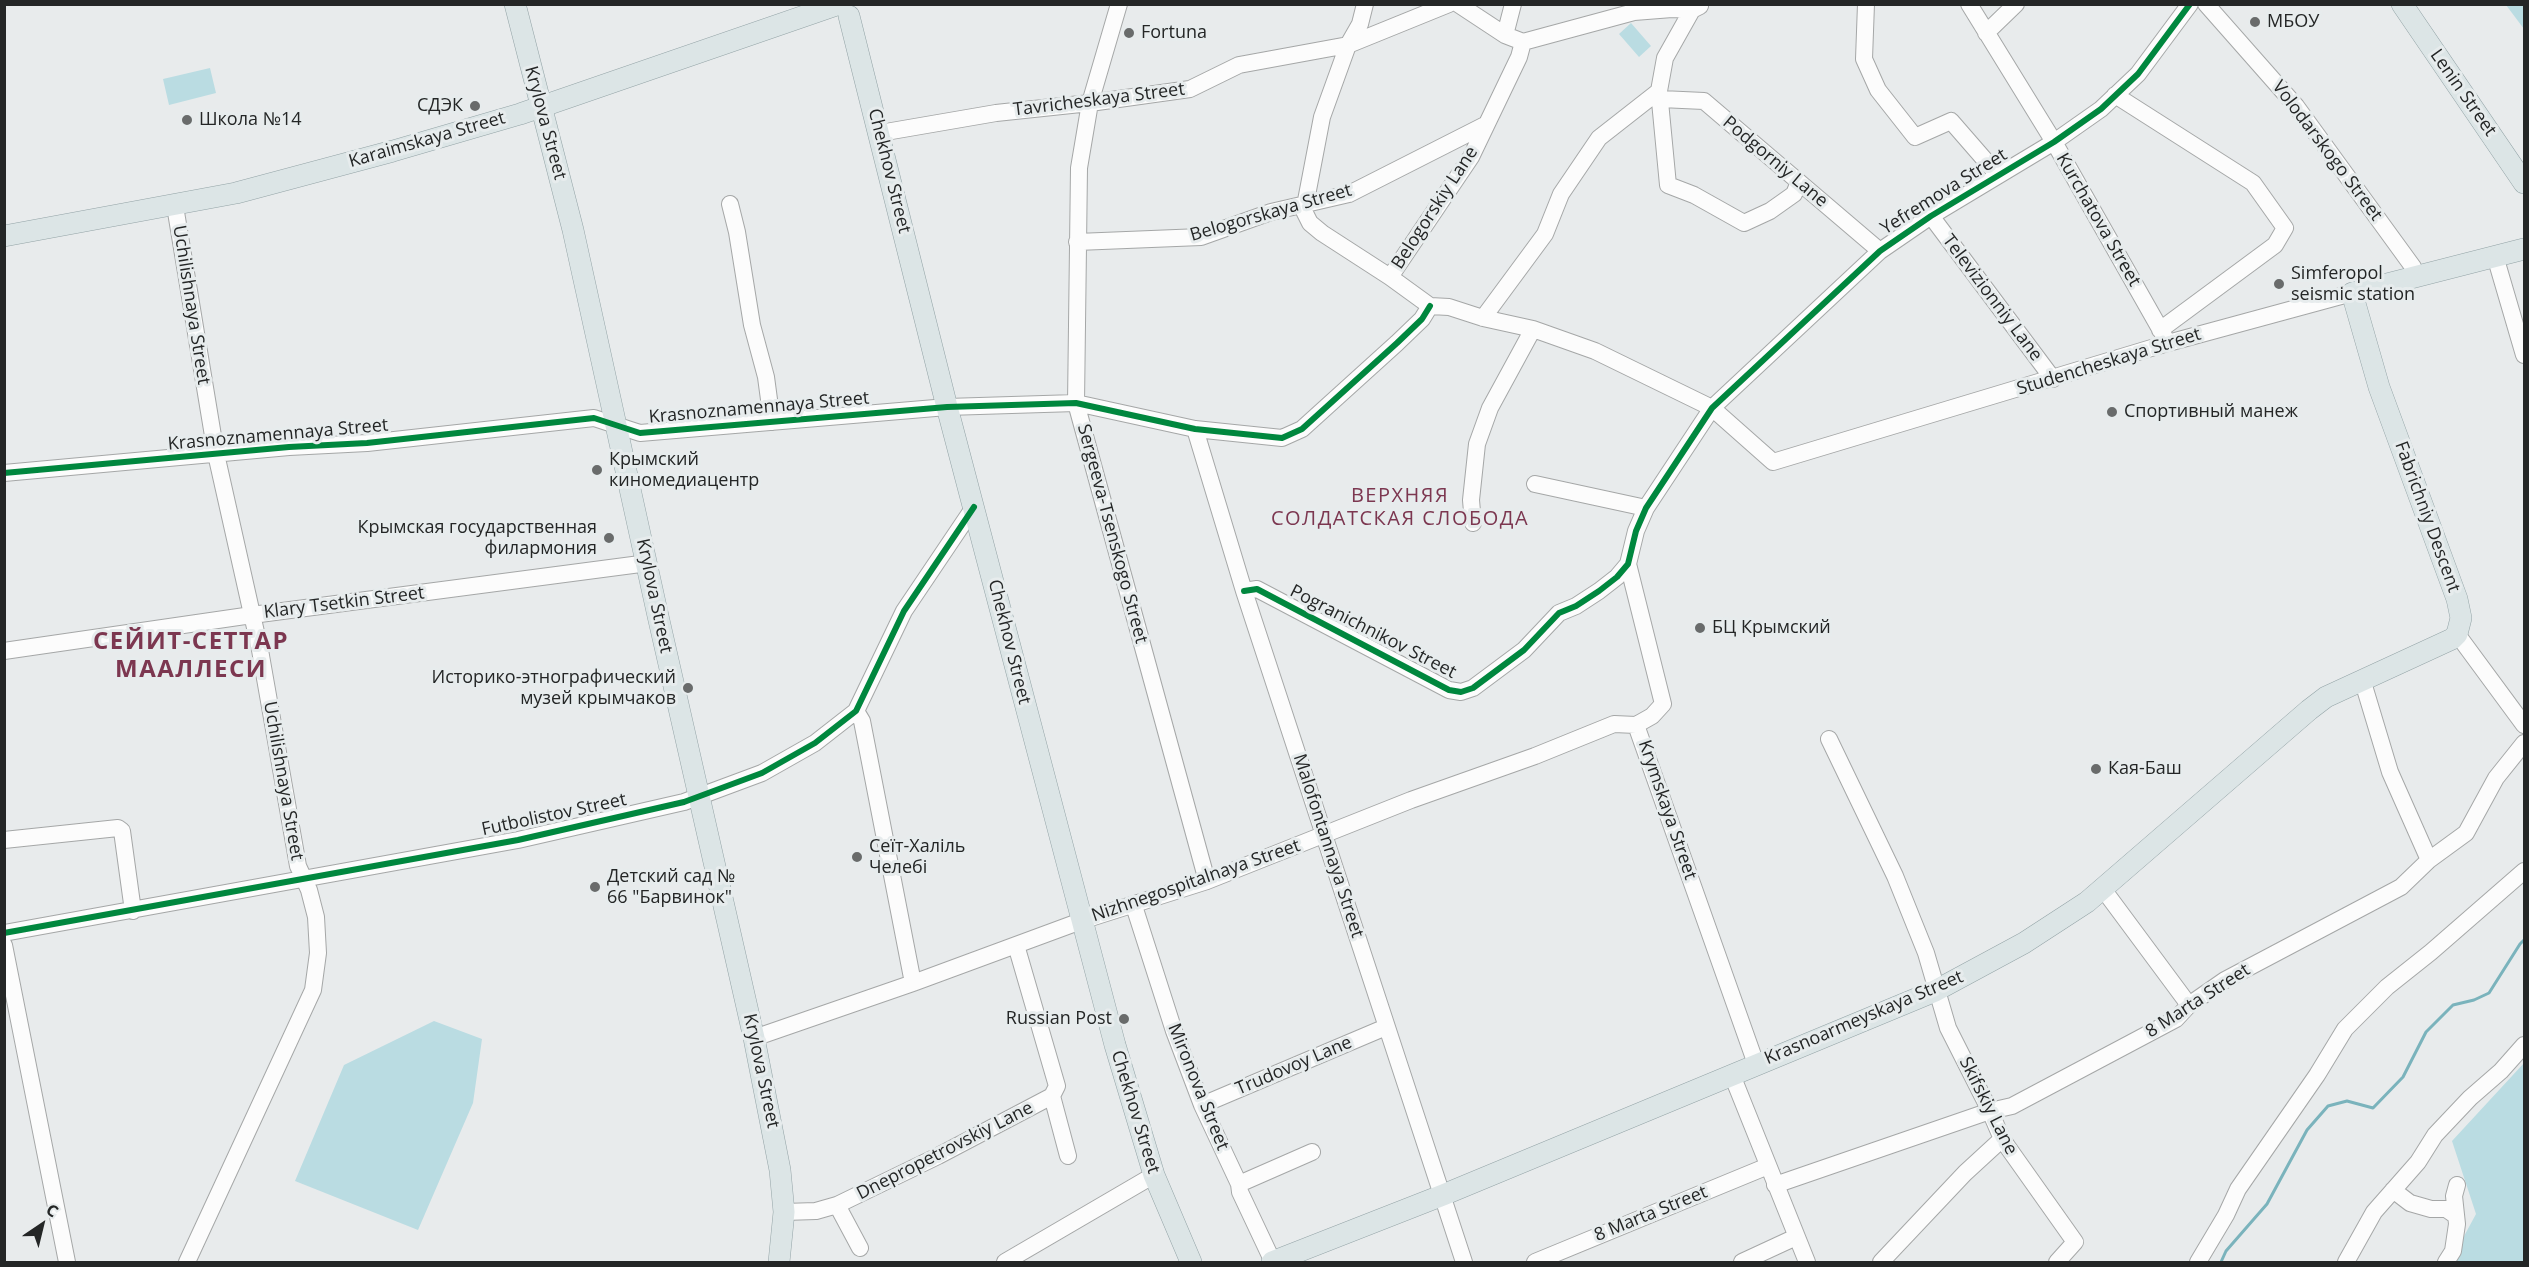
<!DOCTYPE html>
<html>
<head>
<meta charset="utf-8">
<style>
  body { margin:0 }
  #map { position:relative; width:2529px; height:1267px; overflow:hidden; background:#e8ebec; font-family:"Open Sans",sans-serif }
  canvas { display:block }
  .frame { position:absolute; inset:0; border:6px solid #242626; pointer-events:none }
  .north { position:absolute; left:12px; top:1195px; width:60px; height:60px; -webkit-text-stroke:4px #e7eced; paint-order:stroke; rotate:35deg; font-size:16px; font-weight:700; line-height:24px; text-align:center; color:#242626 }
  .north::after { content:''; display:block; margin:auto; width:21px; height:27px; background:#242626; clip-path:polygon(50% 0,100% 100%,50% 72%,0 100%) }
</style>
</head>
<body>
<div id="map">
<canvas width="2529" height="1267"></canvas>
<div class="frame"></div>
<div class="north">С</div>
</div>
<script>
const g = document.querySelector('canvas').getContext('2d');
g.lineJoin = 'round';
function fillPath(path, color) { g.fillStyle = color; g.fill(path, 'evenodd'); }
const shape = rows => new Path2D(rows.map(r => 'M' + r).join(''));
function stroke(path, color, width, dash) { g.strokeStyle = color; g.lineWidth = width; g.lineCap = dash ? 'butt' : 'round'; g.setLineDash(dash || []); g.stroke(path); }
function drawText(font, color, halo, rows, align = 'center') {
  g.font = font + ' "Open Sans",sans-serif'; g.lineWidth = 6; g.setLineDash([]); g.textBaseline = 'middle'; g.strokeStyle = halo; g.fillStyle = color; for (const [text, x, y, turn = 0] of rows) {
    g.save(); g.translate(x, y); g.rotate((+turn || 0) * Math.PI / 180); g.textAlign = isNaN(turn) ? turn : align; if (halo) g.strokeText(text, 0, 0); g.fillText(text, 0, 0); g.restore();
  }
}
fillPath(shape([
  [2506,5,2524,5,2524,29],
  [1631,23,1651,46,1639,57,1619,34],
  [210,68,216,93,169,105,163,79],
  [434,1021,482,1039,473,1103,418,1230,295,1181,344,1065],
  [2524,1063,2524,1262,2450,1262,2476,1214,2452,1141]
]), '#badce2');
stroke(shape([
  [2221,1262,2226,1251,2267,1204,2307,1130,2328,1106,2347,1101,2373,1108,2403,1077,2426,1032,2453,1005,2474,1000,2489,993,2520,944,2524,940]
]), '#7ab3bc', 3);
const minor = shape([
  [1119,4,1090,103,1079,168,1076,403,1207,881],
  [1365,4,1360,24,1348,45,1322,117,1304,211,1310,223,1322,233,1390,277,1430,306],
  [1458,4,1505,35,1523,42,1634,12,1672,9,1692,10,1700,6],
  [1691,4,1692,10,1665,58,1659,91,1668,185,1694,195,1744,223,1770,211,1794,194,1799,182],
  [1866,4,1864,59,1878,90,1915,137,1951,121,1998,175],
  [1969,4,2054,142,2168,343],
  [2206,4,2296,106,2413,267,2416,276],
  [1986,33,2016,4],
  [1505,35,1513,4],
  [2115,95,2253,183,2285,228,2275,245,2160,330],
  [1661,99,1704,101,1880,251],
  [880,133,996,113,1090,103,1190,89,1239,65,1348,45,1449,4],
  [730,204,737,232,752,325,766,377,772,422],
  [175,206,216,454,260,650,298,866,309,890,316,917,318,953,313,990,187,1262],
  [1931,216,2053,379],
  [1077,242,1201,237,1271,212,1349,194,1485,125],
  [2495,256,2524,355],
  [1390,277,1471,157,1519,57,1523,42],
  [1430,306,1449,307,1483,318,1533,329,1595,351,1712,408,1773,462,2168,343,2352,293],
  [1483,318,1545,234,1561,194,1599,138,1659,91],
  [1195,429,1244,591,1464,1262],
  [4,473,289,447,367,443,594,418,640,433,947,407,1076,403,1195,429,1282,438,1302,429,1397,343,1422,319,1430,306],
  [1535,484,1646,508],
  [1473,523,1471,500,1477,444,1490,408,1533,329],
  [1628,564,1663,704,1652,716,1636,725],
  [1244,591,1257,589,1449,690,1461,692,1473,688,1524,650,1559,613,1576,606,1599,591,1617,577,1628,564,1636,531,1646,508,1712,408,1880,251,1931,216,2054,142,2101,109,2138,74,2190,4],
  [2457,634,2524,725],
  [4,651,252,615,648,563],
  [2362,679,2390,772,2429,860],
  [856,711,862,721,913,983],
  [1636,725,1756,1064],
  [1829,739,1895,876,1926,953,1948,1028,1990,1111,2002,1139,2075,1242,2057,1262],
  [4,840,118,828,122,831,133,911],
  [2103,889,2189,1005],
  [1134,906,1174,1031,1202,1105,1239,1184,1240,1192,1273,1262],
  [4,933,518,840,684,802,762,773,815,743,856,711,904,611,974,507],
  [4,945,67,1262],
  [1016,945,1057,1086,1052,1096,1068,1156],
  [754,1038,913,983,1081,921,1207,881,1411,800,1535,756,1614,724,1636,725],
  [1732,1075,1807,1262],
  [1202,1105,1386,1027],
  [1239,1184,1312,1152],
  [1775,1185,1990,1111,2012,1106,2176,1019,2189,1005,2225,980,2401,887,2429,860,2466,833,2496,778,2524,743],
  [2393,1190,2410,1203,2431,1209,2446,1209,2456,1216],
  [837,1205,860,1248],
  [784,1212,816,1211,837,1205,938,1156,1052,1096],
  [1005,1262,1154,1175],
  [1535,1262,1768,1166],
  [1742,1262,1796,1237],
  [1881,1262,1965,1173,2002,1139],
  [2198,1262,2226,1215,2238,1189,2317,1075,2345,1029,2387,987,2431,952,2524,871],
  [2346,1262,2374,1212,2418,1162,2435,1135,2470,1098,2501,1071,2524,1045],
  [2446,1262,2453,1251,2457,1224,2454,1196,2457,1185]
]);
const major = shape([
  [515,4,573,230,658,616,754,1038,780,1170,784,1212,779,1262],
  [2402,4,2524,183],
  [849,16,947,407,1115,1045,1154,1175,1191,1262],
  [4,236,236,193,393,151,520,114,839,4],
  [1272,1262,1443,1195,1935,991,2024,943,2087,902,2309,710,2326,697,2452,639,2457,634,2461,618,2457,599,2379,387,2352,293,2524,249]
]);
stroke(minor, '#a5a7a7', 18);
stroke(major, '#93a3a6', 22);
stroke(minor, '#fcfcfc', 16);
stroke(major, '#dce5e6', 21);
stroke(shape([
  [4,473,289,447,367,443,594,418,640,433,947,407,1076,403,1195,429,1282,438,1302,429,1397,343,1422,319,1430,306],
  [1244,591,1257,589,1449,690,1461,692,1473,688,1524,650,1559,613,1576,606,1599,591,1617,577,1628,564,1636,531,1646,508,1712,408,1880,251,1931,216,2054,142,2101,109,2138,74,2190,4],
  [4,933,518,840,684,802,762,773,815,743,856,711,904,611,974,507]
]), '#00873e', 6);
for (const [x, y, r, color] of [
  [2255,22,6,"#696b6b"],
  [1129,33,6,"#696b6b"],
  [475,106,6,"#696b6b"],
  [187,120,6,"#696b6b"],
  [2279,284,6,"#696b6b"],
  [2112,412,6,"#696b6b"],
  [597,470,6,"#696b6b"],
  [609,538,6,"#696b6b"],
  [1700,628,6,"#696b6b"],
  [688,688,6,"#696b6b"],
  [2096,769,6,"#696b6b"],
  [857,857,6,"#696b6b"],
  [595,887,6,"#696b6b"],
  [1124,1019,6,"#696b6b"]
]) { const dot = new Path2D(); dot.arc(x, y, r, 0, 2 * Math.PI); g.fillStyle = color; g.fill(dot); stroke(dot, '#e7eced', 2); }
drawText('18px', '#242626', '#e7eced', [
  ["МБОУ",2267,22],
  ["Fortuna",1141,33],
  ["СДЭК",463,106,"right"],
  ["Школа №14",199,120],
  ["Simferopol",2291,274],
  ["seismic station",2291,295],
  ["Спортивный манеж",2124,412],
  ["Крымский",609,460],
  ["киномедиацентр",609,481],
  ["Крымская государственная",597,528,"right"],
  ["филармония",597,549,"right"],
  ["БЦ Крымский",1712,628],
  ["Историко-этнографический",676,678,"right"],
  ["музей крымчаков",676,699,"right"],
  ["Кая-Баш",2108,769],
  ["Сеїт-Халіль",869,847],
  ["Челебі",869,868],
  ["Детский сад №",607,877],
  ["66 \"Барвинок\"",607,898],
  ["Russian Post",1112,1019,"right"]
], 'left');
drawText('18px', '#242626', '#e7eced', [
  ["Lenin Street",2463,93,55],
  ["Tavricheskaya Street",1099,100,-7],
  ["Krylova Street",545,123,75],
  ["Karaimskaya Street",427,140,-16],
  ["Volodarskogo Street",2327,151,53],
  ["Podgorniy Lane",1775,162,40],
  ["Chekhov Street",889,171,76],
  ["Yefremova Street",1944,192,-32],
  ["Belogorskiy Lane",1435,208,-57],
  ["Belogorskaya Street",1271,213,-16],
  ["Kurchatova Street",2098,220,60],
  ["Televizionniy Lane",1992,298,53],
  ["Uchilishnaya Street",191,305,81],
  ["Studencheskaya Street",2109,362,-17],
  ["Krasnoznamennaya Street",759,408,-5],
  ["Krasnoznamennaya Street",278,435,-5],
  ["Fabrichniy Descent",2427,517,70],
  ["Sergeeva-Tsenskogo Street",1112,534,75],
  ["Krylova Street",654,596,78],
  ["Klary Tsetkin Street",344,603,-7],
  ["Pogranichnikov Street",1373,632,27],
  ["Chekhov Street",1009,642,76],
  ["Uchilishnaya Street",283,781,80],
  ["Krymskaya Street",1667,810,71],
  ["Futbolistov Street",554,815,-12],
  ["Malofontannaya Street",1328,846,72],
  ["Nizhnegospitalnaya Street",1196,881,-19],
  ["8 Marta Street",2198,1001,-33],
  ["Krasnoarmeyskaya Street",1864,1018,-23],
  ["Trudovoy Lane",1294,1066,-23],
  ["Krylova Street",761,1071,78],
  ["Mironova Street",1198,1087,68],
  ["Skifskiy Lane",1988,1106,63],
  ["Chekhov Street",1135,1112,73],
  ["Dnepropetrovskiy Lane",945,1151,-27],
  ["8 Marta Street",1651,1214,-22]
]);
g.letterSpacing = '1.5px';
drawText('20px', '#7c3750', '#e7eced', [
  ["ВЕРХНЯЯ",1400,496],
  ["СОЛДАТСКАЯ СЛОБОДА",1400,519]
]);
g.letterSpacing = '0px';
g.letterSpacing = '1.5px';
drawText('bold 24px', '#7c3750', '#e7eced', [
  ["СЕЙИТ-СЕТТАР",191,642],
  ["МААЛЛЕСИ",191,670]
]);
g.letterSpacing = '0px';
</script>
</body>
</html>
